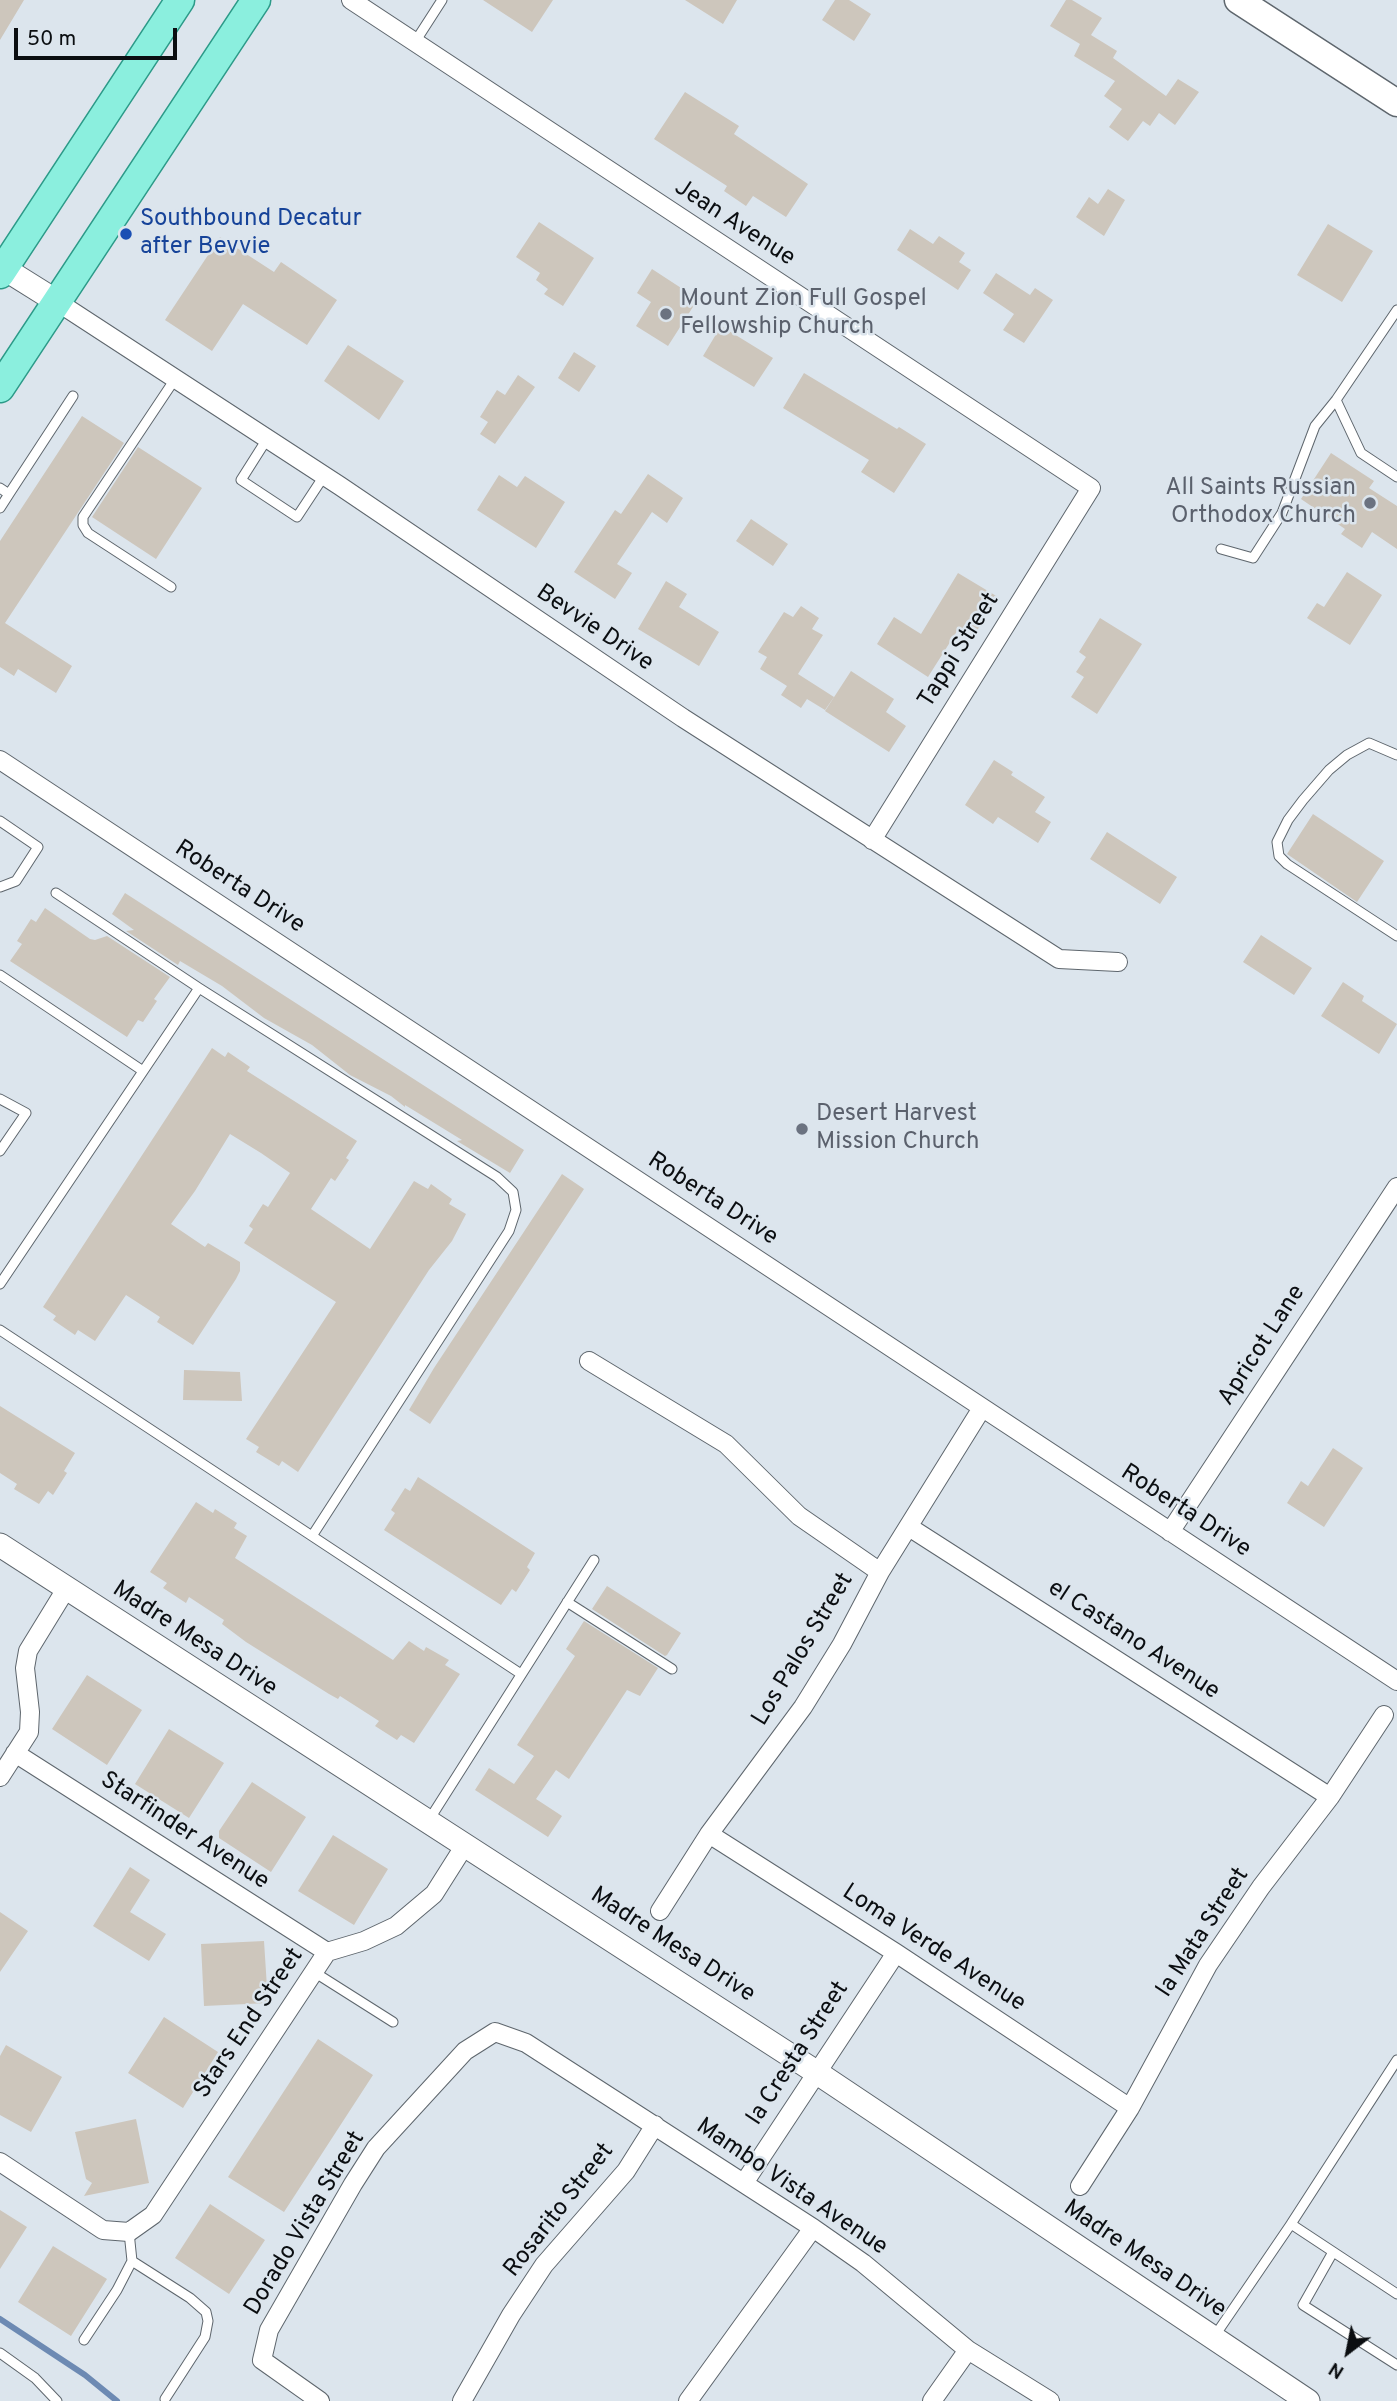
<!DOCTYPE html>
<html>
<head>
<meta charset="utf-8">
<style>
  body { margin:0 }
  #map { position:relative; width:1397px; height:2401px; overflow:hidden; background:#dce5ed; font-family:Overpass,sans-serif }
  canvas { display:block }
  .north { position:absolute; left:1313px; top:2317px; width:70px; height:70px; -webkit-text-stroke:5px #dce5ed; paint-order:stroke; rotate:212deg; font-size:19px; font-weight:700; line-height:28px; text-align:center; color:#0b0e11 }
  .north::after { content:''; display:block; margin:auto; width:24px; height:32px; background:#0b0e11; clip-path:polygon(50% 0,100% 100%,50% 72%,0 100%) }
  .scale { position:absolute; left:14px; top:28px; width:163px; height:32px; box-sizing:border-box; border:4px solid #0b0e11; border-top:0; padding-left:9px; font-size:21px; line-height:24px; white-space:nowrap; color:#0b0e11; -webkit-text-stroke:5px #dce5ed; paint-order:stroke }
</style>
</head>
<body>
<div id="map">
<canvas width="1397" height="2401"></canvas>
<div class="north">N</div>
<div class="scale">50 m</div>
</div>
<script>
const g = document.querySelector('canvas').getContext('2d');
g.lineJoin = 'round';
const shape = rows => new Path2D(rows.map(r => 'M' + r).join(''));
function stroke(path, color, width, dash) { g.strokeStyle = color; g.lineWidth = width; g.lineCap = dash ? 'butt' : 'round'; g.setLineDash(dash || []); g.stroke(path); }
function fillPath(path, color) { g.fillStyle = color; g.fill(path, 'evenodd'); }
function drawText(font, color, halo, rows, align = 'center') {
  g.font = font + ' Overpass,sans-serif'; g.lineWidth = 5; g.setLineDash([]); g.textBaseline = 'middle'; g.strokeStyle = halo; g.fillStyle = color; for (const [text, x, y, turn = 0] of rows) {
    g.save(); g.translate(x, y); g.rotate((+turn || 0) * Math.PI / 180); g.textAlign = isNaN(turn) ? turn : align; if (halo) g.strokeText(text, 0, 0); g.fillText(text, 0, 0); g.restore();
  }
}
stroke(shape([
  [0,2319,85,2375,117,2401]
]), '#6d8ab3', 6);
fillPath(shape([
  [0,0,24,0,0,40],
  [483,0,553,0,532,32],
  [685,0,737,0,723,24],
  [835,0,849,0,871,14,854,41,822,20],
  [1066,0,1072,0,1102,18,1091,35,1117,51,1113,58,1166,96,1178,79,1199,92,1175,125,1159,113,1150,126,1143,121,1128,141,1109,127,1122,109,1104,96,1115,81,1074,56,1080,44,1050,26],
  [685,92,739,126,734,134,808,184,786,217,753,196,746,206,724,191,727,186,654,139],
  [1108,189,1125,200,1104,236,1076,217,1089,197,1098,204],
  [539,222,594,258,563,306,544,294,548,289,536,280,540,273,516,257],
  [1328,224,1373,251,1342,302,1297,275],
  [910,229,933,244,939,236,965,253,959,262,971,270,958,290,897,250],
  [220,237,274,272,281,262,337,300,307,345,243,304,212,351,165,320],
  [652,269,698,299,668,346,636,326,651,302,637,293],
  [996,273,1030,295,1035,288,1053,300,1024,343,1003,330,1014,314,983,293],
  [721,326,773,358,754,387,703,356],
  [348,345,404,381,379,420,324,381],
  [574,352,596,366,579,392,558,378],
  [804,373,897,429,899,427,926,444,894,493,861,472,869,460,783,408],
  [518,375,535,387,495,444,480,434,488,422,480,417,497,390,505,395],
  [82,416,124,443,5,623,72,666,56,693,18,669,14,676,0,667,0,541],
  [138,447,202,488,156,559,92,517],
  [1331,453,1374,481,1369,488,1397,506,1397,549,1372,532,1362,548,1341,534,1345,529,1301,499],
  [648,474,683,498,667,523,652,512,617,564,632,573,615,599,574,572,615,510,621,514],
  [499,475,517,487,525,476,565,502,536,548,477,510],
  [751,519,788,544,773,566,736,541],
  [1347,572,1382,595,1350,645,1307,618,1317,603,1324,607],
  [958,573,998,597,973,637,959,628,928,677,877,644,894,617,921,634],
  [666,581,687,594,679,607,719,632,699,666,638,629],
  [801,606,819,618,812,629,823,635,798,674,834,697,825,710,807,699,801,708,781,695,787,686,760,669,767,657,758,652,784,612,793,617],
  [1100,618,1142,644,1097,714,1071,697,1084,677,1076,672,1086,657,1079,652],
  [851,671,894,699,886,712,906,726,889,752,825,711],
  [994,760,1013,772,1011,775,1045,797,1035,812,1051,822,1038,843,998,817,993,824,965,805],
  [1313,814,1384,861,1357,902,1287,854],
  [1107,832,1177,877,1160,904,1090,859],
  [125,893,524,1150,510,1173,457,1141,462,1140,405,1105,405,1107,391,1096,350,1075,312,1045,264,1018,222,986,180,961,178,965,126,931,134,930,112,914],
  [45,908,90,939,95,940,107,936,170,977,154,999,157,1001,143,1022,138,1020,127,1037,10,961,22,944,17,941,31,919,36,922],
  [1261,935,1312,968,1294,995,1243,962],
  [1343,982,1364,996,1362,1001,1397,1024,1379,1054,1321,1016],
  [212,1048,225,1057,228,1052,250,1067,247,1071,357,1141,346,1158,349,1160,335,1181,331,1178,311,1209,370,1249,414,1181,428,1189,431,1184,452,1199,449,1204,466,1214,452,1241,429,1270,298,1472,282,1461,279,1466,256,1452,259,1447,246,1439,336,1302,244,1243,253,1229,249,1226,263,1204,268,1207,290,1173,261,1153,230,1134,195,1191,171,1224,205,1247,208,1243,240,1262,240,1271,236,1279,193,1345,157,1322,160,1317,126,1295,95,1341,78,1330,75,1335,53,1320,56,1316,43,1307],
  [562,1174,584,1189,430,1424,409,1410,434,1368],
  [184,1370,240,1372,242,1401,183,1400],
  [0,1406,75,1453,64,1471,67,1473,53,1495,48,1491,39,1504,14,1489,17,1484,0,1473],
  [1333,1448,1363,1468,1324,1527,1287,1503,1301,1481,1308,1486],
  [418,1477,535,1553,527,1567,530,1570,516,1592,512,1589,501,1605,384,1530,395,1513,391,1510,405,1488,410,1491],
  [196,1502,213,1513,215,1509,237,1523,234,1528,247,1536,235,1558,393,1660,409,1641,424,1651,426,1647,449,1660,445,1665,460,1674,414,1743,401,1735,397,1740,375,1726,379,1721,340,1696,338,1699,329,1694,246,1642,222,1624,224,1620,189,1597,186,1603,163,1588,167,1583,150,1572],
  [607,1586,681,1633,667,1655,665,1656,592,1609],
  [584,1621,658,1668,640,1696,627,1690,569,1779,556,1770,536,1799,562,1816,548,1837,475,1790,489,1768,514,1784,534,1756,517,1745,575,1656,566,1649],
  [87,1675,142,1710,107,1765,52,1729],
  [169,1729,224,1763,189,1818,135,1784],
  [252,1782,306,1817,271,1872,219,1838,219,1831],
  [333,1835,388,1869,354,1925,298,1891],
  [130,1867,150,1880,130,1912,166,1934,149,1961,93,1926],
  [0,1912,28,1931,0,1972],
  [264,1941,268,2003,204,2006,201,1944],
  [164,2017,218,2052,183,2108,128,2073],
  [318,2039,373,2075,284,2212,228,2177],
  [6,2045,62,2077,31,2132,0,2115,0,2056],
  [136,2119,149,2183,84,2196,92,2183,86,2179,75,2132],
  [210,2204,265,2240,229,2294,175,2258],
  [0,2210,27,2227,0,2269],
  [53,2246,107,2279,71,2336,18,2302]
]), '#cdc6bc');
const service = shape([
  [415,42,442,0],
  [1336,400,1361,453,1397,477],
  [267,439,241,480,297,517,324,476],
  [0,488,9,494,0,508],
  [9,494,73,396],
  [1221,549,1253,558,1282,513,1315,426,1336,400,1397,310],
  [171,587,88,533,83,525,83,517,175,379],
  [1397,755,1369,743,1347,755,1329,770,1303,800,1288,820,1277,842,1279,856,1287,864,1397,936],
  [0,821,38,847,16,881,0,887],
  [56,893,199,988,497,1177,513,1192,516,1210,509,1231,312,1536],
  [0,975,143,1071],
  [0,1099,26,1113,0,1151],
  [0,1284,199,988],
  [0,1330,521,1674],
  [567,1602,672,1669],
  [429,1820,594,1560],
  [314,1972,393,2022],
  [1291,2224,1397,2060],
  [1333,2252,1303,2305,1397,2365],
  [132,2261,190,2298,206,2312,208,2321,205,2337,165,2399],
  [1214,2337,1291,2224,1397,2294],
  [84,2340,117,2290,132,2261,129,2232],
  [0,2353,35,2378,57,2401]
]);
const minor = shape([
  [351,0,1091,488,872,840],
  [56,301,340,486,683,718,1059,959,1118,962],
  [0,760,1397,1681],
  [589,1361,726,1444,799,1516,880,1572],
  [909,1527,1330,1797],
  [1170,1532,1397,1187],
  [15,1753,327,1952],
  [0,1777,29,1732,30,1712,25,1668,28,1651,66,1589],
  [709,1834,896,1953,1130,2108],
  [660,1911,709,1834,803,1707,842,1644,880,1572,982,1408],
  [0,2162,103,2230,129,2232,153,2215,327,1952,364,1941,396,1926,434,1894,465,1845],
  [744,2183,896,1953],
  [1080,2186,1130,2108,1208,1965,1261,1887,1330,1797,1384,1715],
  [320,2401,262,2360,269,2330,353,2184,376,2148,465,2051,495,2032,526,2043,813,2228,863,2263,968,2350,1050,2401],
  [462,2401,511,2315,544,2265,626,2171,655,2125],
  [688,2401,813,2228],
  [932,2401,968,2350]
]);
const tertiary = shape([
  [0,266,56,301],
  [0,1545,816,2072,1308,2401]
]);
const secondary = shape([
  [1238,0,1397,103]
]);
const primary = shape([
  [0,274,180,0],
  [0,388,256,0]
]);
stroke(service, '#5e666d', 11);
stroke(minor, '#5e666d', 20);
stroke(tertiary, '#5e666d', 25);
stroke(secondary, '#5e666d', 29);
stroke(primary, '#2c9a88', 31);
stroke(service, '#fff', 9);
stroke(minor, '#fff', 18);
stroke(tertiary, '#fff', 23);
stroke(secondary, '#fff', 26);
stroke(primary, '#8befde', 28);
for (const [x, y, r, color] of [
  [126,234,7,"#1a4fb4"],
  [666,314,7,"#6b7280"],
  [1370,503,7,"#6b7280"],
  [802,1129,7,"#6b7280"]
]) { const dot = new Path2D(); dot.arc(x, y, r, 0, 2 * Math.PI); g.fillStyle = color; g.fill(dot); stroke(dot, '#dce5ed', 2.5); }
drawText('24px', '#164399', '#dce5ed', [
  ["Southbound Decatur",140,220],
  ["after Bevvie",140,248]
], 'left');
drawText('24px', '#0b0e11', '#dce5ed', [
  ["Jean Avenue",734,224,33],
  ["Bevvie Drive",594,629,34],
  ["Tappi Street",960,651,-58],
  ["Roberta Drive",239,888,33],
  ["Roberta Drive",712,1200,33],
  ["Apricot Lane",1263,1346,-57],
  ["Roberta Drive",1185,1512,33],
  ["Madre Mesa Drive",194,1640,33],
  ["el Castano Avenue",1133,1641,33],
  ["Los Palos Street",804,1650,-59],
  ["Starfinder Avenue",184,1832,33],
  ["la Mata Street",1204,1933,-57],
  ["Madre Mesa Drive",672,1946,33],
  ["Loma Verde Avenue",933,1949,33],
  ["Stars End Street",250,2024,-56],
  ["la Cresta Street",799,2054,-57],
  ["Mambo Vista Avenue",791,2188,34],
  ["Rosarito Street",560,2211,-52],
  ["Dorado Vista Street",306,2224,-59],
  ["Madre Mesa Drive",1144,2260,34]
]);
drawText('24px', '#5b616d', '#dce5ed', [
  ["Mount Zion Full Gospel",680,300],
  ["Fellowship Church",680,328],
  ["All Saints Russian",1356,489,"right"],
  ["Orthodox Church",1356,517,"right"],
  ["Desert Harvest",816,1115],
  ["Mission Church",816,1143]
], 'left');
</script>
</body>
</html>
